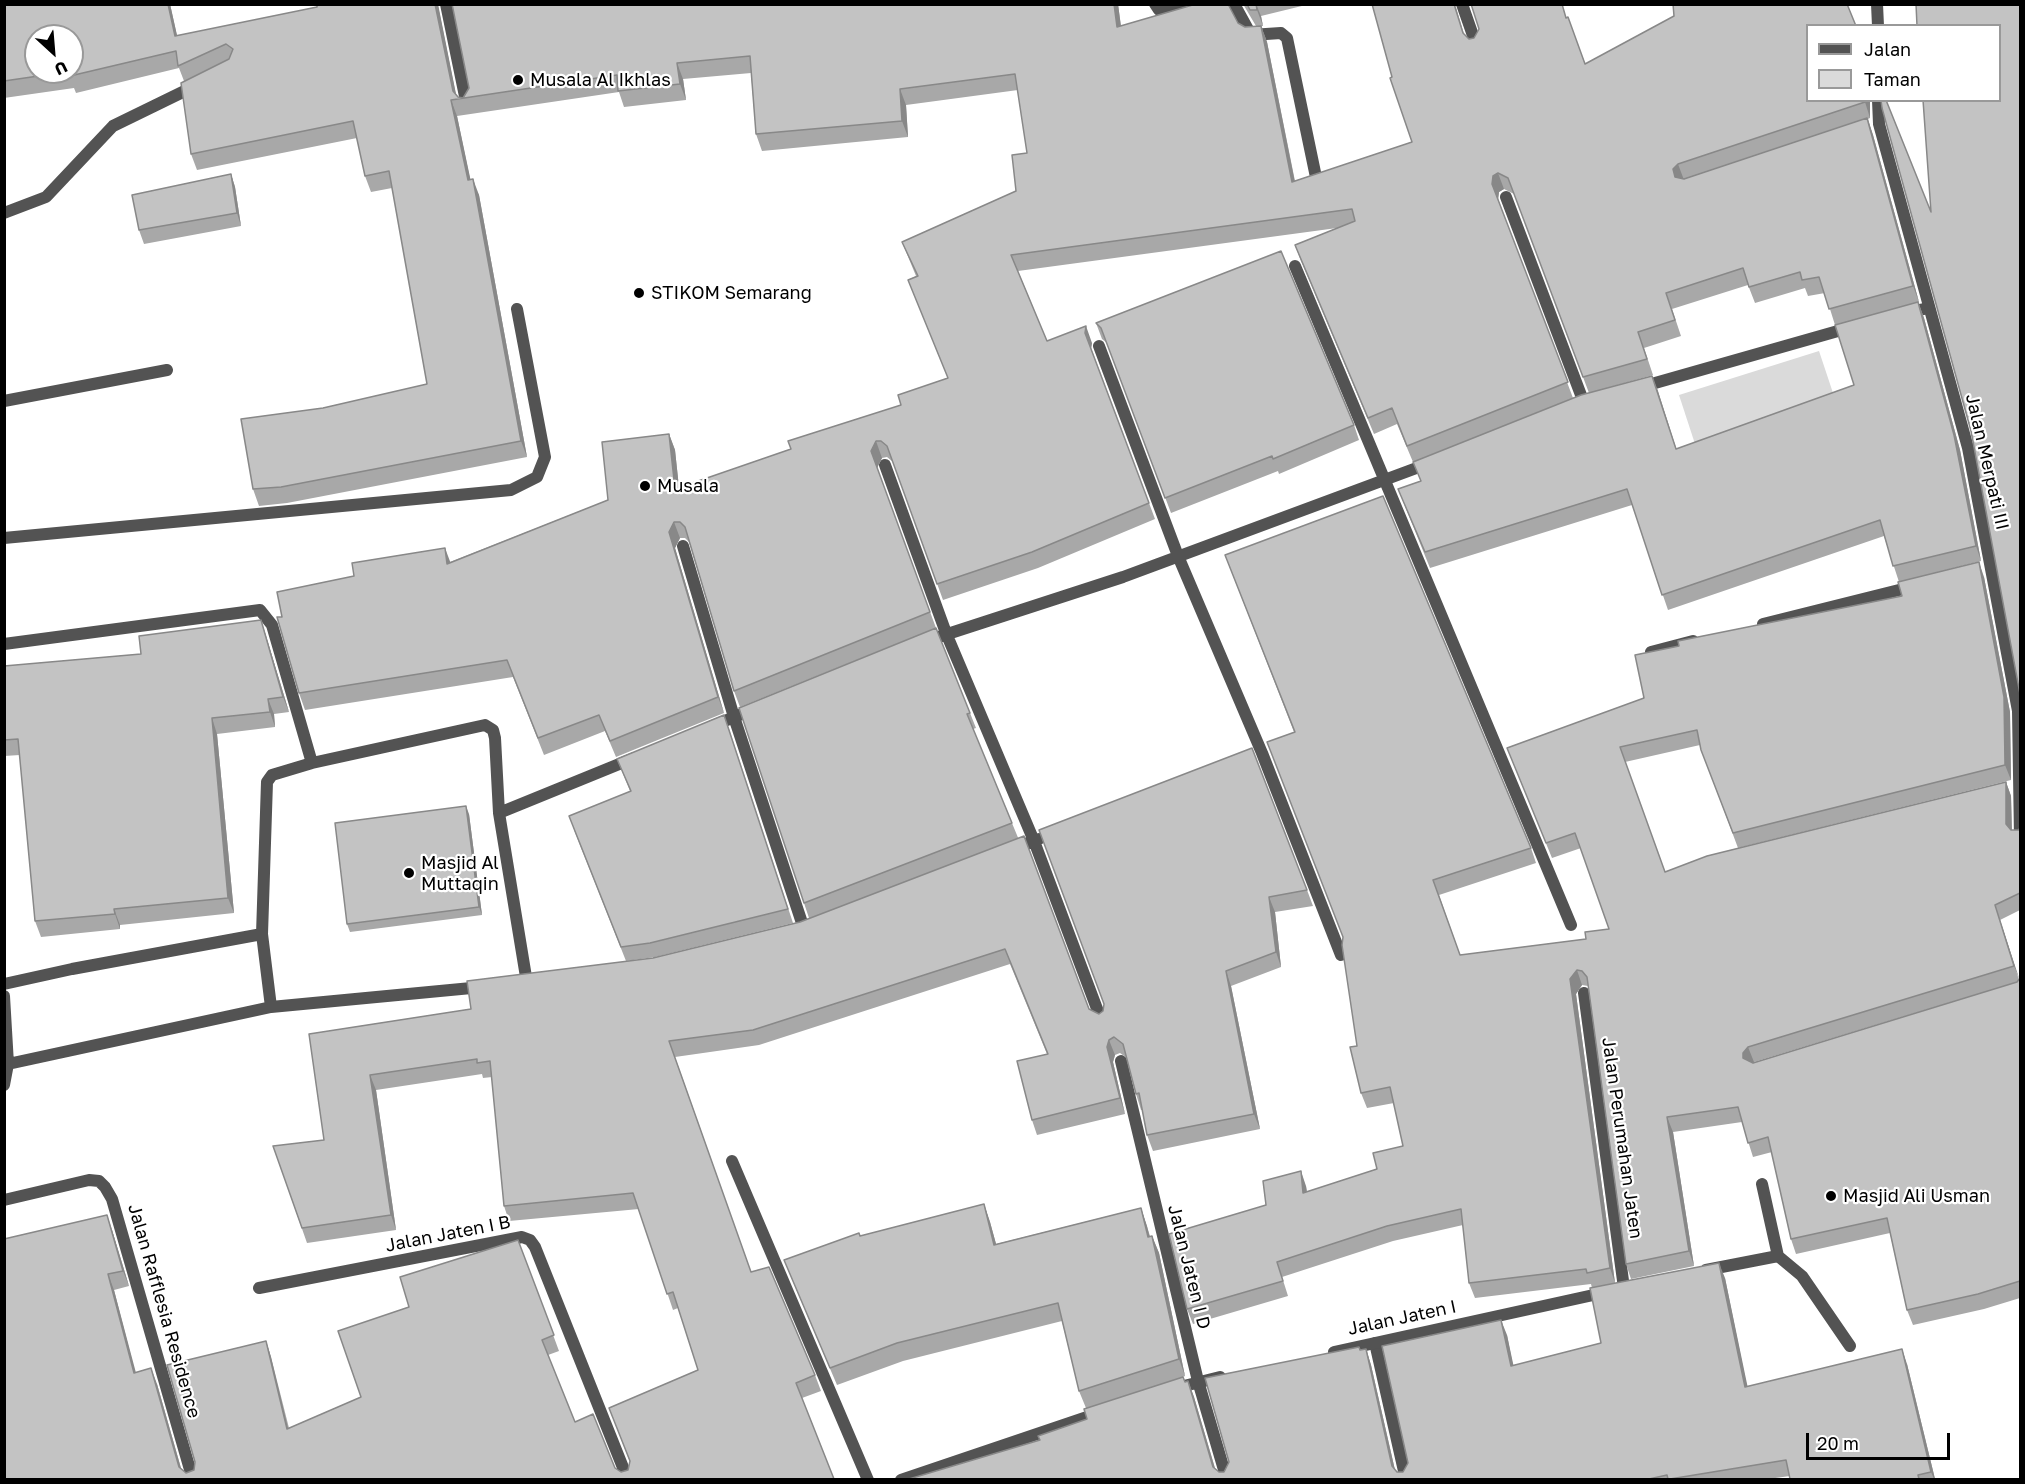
<!DOCTYPE html>
<html>
<head>
<meta charset="utf-8">
<style>
  body { margin:0 }
  #map { position:relative; width:2025px; height:1484px; overflow:hidden; background:#fff; font-family:"Golos Text",sans-serif }
  canvas { display:block }
  .frame { position:absolute; inset:0; border:6px solid #000; pointer-events:none }
  .legend { position:absolute; left:1806px; top:24px; width:195px; height:78px; box-sizing:border-box; background:#fff; border:2px solid #999; margin:0; padding:8px 10px; list-style:none; font-size:18px; color:#000 }
  .legend li { display:flex; align-items:center; gap:12px; height:30px }
  .legend b { width:30px; border:2px solid #999 }
  .north { position:absolute; left:24px; top:24px; width:60px; height:60px; box-sizing:border-box; background:#fff; border:2px solid #999; border-radius:50%; rotate:154deg; font-size:16px; font-weight:700; line-height:24px; text-align:center; color:#000 }
  .north::after { content:''; display:block; margin:auto; width:21px; height:27px; background:#000; clip-path:polygon(50% 0,100% 100%,50% 72%,0 100%) }
  .scale { position:absolute; left:1806px; top:1433px; width:144px; height:27px; box-sizing:border-box; border:3px solid #000; border-top:0; padding-left:8px; font-size:18px; line-height:21px; white-space:nowrap; color:#000; -webkit-text-stroke:4px #fff; paint-order:stroke }
</style>
</head>
<body>
<div id="map">
<canvas width="2025" height="1484"></canvas>
<div class="frame"></div>
<ul class="legend">
<li><b style="height:8px;background:#535353"></b>Jalan</li>
<li><b style="height:16px;background:#dadada"></b>Taman</li>
</ul>
<div class="north">U</div>
<div class="scale">20 m</div>
</div>
<script>
const g = document.querySelector('canvas').getContext('2d');
g.lineJoin = 'round';
function fillPath(path, color) { g.fillStyle = color; g.fill(path, 'evenodd'); }
const shape = rows => new Path2D(rows.map(r => 'M' + r).join(''));
function stroke(path, color, width, dash) { g.strokeStyle = color; g.lineWidth = width; g.lineCap = dash ? 'butt' : 'round'; g.setLineDash(dash || []); g.stroke(path); }
function drawText(font, color, halo, rows, align = 'center') {
  g.font = font + ' "Golos Text",sans-serif'; g.lineWidth = 4.5; g.setLineDash([]); g.textBaseline = 'middle'; g.strokeStyle = halo; g.fillStyle = color; for (const [text, x, y, turn = 0] of rows) {
    g.save(); g.translate(x, y); g.rotate((+turn || 0) * Math.PI / 180); g.textAlign = isNaN(turn) ? turn : align; if (halo) g.strokeText(text, 0, 0); g.fillText(text, 0, 0); g.restore();
  }
}
fillPath(shape([
  [1819,351,1835,399,1695,444,1679,395]
]), '#dadada');
stroke(shape([
  [4,401,167,370],
  [4,538,511,490,537,477,545,457,517,309],
  [1375,1343,1406,1480]
]), '#535353', 12);
stroke(shape([
  [446,4,467,106],
  [1155,4,1159,10,1164,12,1210,4],
  [1234,4,1251,35,1281,33,1287,38,1317,182],
  [1462,4,1477,47],
  [1877,4,1878,26],
  [1878,100,1879,124,1968,448,2018,711,2020,838],
  [1506,197,1584,403],
  [4,213,46,197,113,126,195,86],
  [1295,266,1571,925],
  [1907,313,1928,308],
  [1099,346,1178,556,1262,753,1341,955],
  [1641,387,1852,327],
  [885,465,946,633,1034,841,1039,839],
  [683,546,734,717,804,929],
  [1763,624,1915,586],
  [926,641,1123,577,1430,463],
  [4,644,260,610,272,625,312,763],
  [1651,652,1693,641],
  [712,726,757,708],
  [499,813,634,758],
  [1012,849,1034,841,1102,1022],
  [4,984,72,969,262,934],
  [1584,993,1624,1288],
  [4,996,8,1064,4,1085],
  [271,1007,262,934,267,782,272,775,312,763,485,725,493,730,495,738,499,813,527,983,520,983],
  [1121,1061,1198,1381,1227,1480],
  [8,1064,271,1007,482,987],
  [732,1161,868,1480],
  [4,1200,89,1180,99,1181,105,1187,112,1199,193,1480],
  [1778,1256,1802,1276,1850,1346],
  [1706,1270,1778,1256,1762,1184],
  [259,1288,522,1237,530,1240,535,1247,628,1480],
  [1334,1352,1607,1292],
  [1176,1388,1220,1377],
  [901,1480,1102,1412]
]), '#535353', 12);
fillPath(shape([
  [4,4,170,4,177,36,438,6,456,95,458,97,463,98,469,88,452,4,1118,4,1121,26,1238,23,1245,27,1256,26,1243,4,1310,4,1261,16,1263,26,1261,26,1267,42,1295,181,1412,142,1392,77,1372,4,1455,4,1464,34,1469,39,1474,38,1567,17,1585,63,1870,100,1870,118,1868,119,1873,135,1919,302,1835,325,1825,293,1808,296,1805,288,1755,303,1748,285,1672,309,1681,336,1644,348,1653,375,1589,393,1514,194,1504,189,1499,192,1498,199,1573,398,1413,462,1397,424,1374,434,1301,261,1295,245,1337,228,1018,271,1047,341,1092,343,1091,348,1155,519,1038,568,943,600,893,462,887,457,882,458,877,468,936,628,740,707,734,691,689,542,685,538,680,538,675,548,724,713,616,757,605,731,544,755,513,677,305,710,299,693,282,617,450,562,608,500,669,434,675,450,679,488,791,449,901,405,948,378,908,280,916,276,902,242,1016,191,1027,153,1018,90,906,105,908,137,762,151,756,134,751,73,683,79,686,100,624,107,619,92,457,116,470,179,479,195,527,457,287,503,259,506,253,489,323,408,427,384,392,188,371,192,365,176,357,138,197,170,191,154,184,81,179,68,76,93,74,88,4,98],
  [231,174,235,187,241,226,144,244,139,230],
  [1918,302,1924,318,1960,450,1981,561,1899,582,1884,536,1668,610,1632,505,1430,568,1398,489,1421,481,1413,462,1652,376,1676,449,1854,385],
  [1096,323,1354,425,1359,440,1279,474,1278,471,1171,513,1107,343,1102,339],
  [1225,555,1531,848,1536,863,1439,895,1460,955,1586,939,1609,929,1581,848,1552,858,1507,748,1644,698,1902,596,1984,577,2010,712,2011,780,1738,848,1707,765,1700,745,1625,762,1665,872,2006,782,2011,796,2012,830,2019,830,2020,827,2020,910,2000,920,2019,980,2020,978,2020,1298,1984,1309,1913,1325,1907,1310,1890,1233,1796,1254,1791,1239,1772,1152,1753,1157,1742,1122,1673,1132,1694,1266,1631,1279,1626,1264,1588,986,1582,985,1576,994,1615,1283,1592,1288,1591,1284,1475,1298,1469,1283,1463,1225,1393,1241,1282,1277,1288,1296,1193,1324,1187,1309,1266,1205,1306,1186,1307,1192,1377,1169,1403,1146,1394,1103,1367,1108,1361,1093,1357,1046,1343,938,1294,732],
  [2017,982,1753,1063,1754,1062],
  [261,620,266,636,289,712,274,714,275,727,217,734,234,913,120,925,120,929,41,937,35,921,20,755,4,756,4,666,141,654],
  [739,708,970,713,976,728,973,729,1089,1009,1099,1014,1103,1011,1104,1004,1039,830,1307,890,1313,906,1275,912,1281,967,1231,986,1260,1129,1153,1151,1147,1135,1142,1110,1141,1110,1136,1094,1127,1058,1120,1053,1115,1055,1113,1062,1125,1114,1037,1135,1032,1120,1047,1054,1010,964,759,1045,675,1057,751,1272,815,1375,821,1391,802,1398,834,1479,4,1479,112,1230,129,1286,114,1290,135,1372,157,1384,181,1468,186,1473,194,1470,266,1341,271,1357,289,1428,361,1397,409,1307,518,1240,559,1351,548,1355,575,1422,615,1468,621,1472,628,1470,630,1462,609,1408,698,1370,678,1308,673,1310,639,1209,509,1221,504,1206,492,1077,483,1078,482,1074,376,1090,396,1230,307,1243,273,1146,324,1140,309,1034,471,1009,653,958,800,922,809,918],
  [729,729,793,923,655,957,626,961,574,830,630,791,617,759],
  [469,814,482,915,350,932,347,924],
  [984,1204,990,1222,996,1244,1141,1208,1150,1236,1152,1236,1159,1253,1185,1376,1183,1377,1185,1382,1188,1381,1194,1397,1215,1468,1219,1472,1224,1472,1360,1350,1366,1349,1371,1365,1395,1470,1397,1472,1403,1472,1507,1335,1513,1366,1601,1343,1725,1278,1747,1387,1907,1364,1935,1479,1790,1479,1790,1476,1768,1479,909,1479,1040,1440,1087,1419,1086,1408,1079,1391,1062,1321,903,1361,837,1385,791,1277,784,1260,860,1236]
]), '#a8a8a8');
fillPath(shape([
  [168,4,170,4,181,53,175,36],
  [435,4,438,4,457,99,453,91],
  [1114,4,1118,4,1123,43,1117,27],
  [1256,4,1261,16,1263,26,1257,10],
  [1261,26,1267,42,1298,198,1292,182],
  [677,63,683,79,686,100,680,84],
  [900,89,906,105,908,137,902,121],
  [451,100,457,116,474,196,468,180],
  [1865,100,1870,100,1870,118,1865,102],
  [1867,118,1873,135,1919,302,1913,286],
  [1678,164,1684,180,1675,177,1673,169],
  [1498,173,1504,189,1499,192,1498,200,1492,184,1493,176],
  [231,174,235,187,241,226,237,213],
  [473,179,479,195,527,457,521,441],
  [1918,302,1924,318,1960,450,1981,561,1976,546],
  [1086,326,1092,343,1091,349,1085,333],
  [1652,376,1658,391,1681,464,1676,449],
  [669,434,675,450,681,506,675,489],
  [876,441,882,458,877,468,871,451],
  [674,522,680,538,675,548,724,713,718,697,669,532],
  [445,548,451,564,447,564],
  [1979,562,1984,577,2010,712,2011,780,2005,765],
  [261,620,266,636,289,712,283,697],
  [268,699,274,714,275,727,270,712],
  [212,718,217,734,234,913,228,898],
  [2006,782,2011,796,2012,839,2006,824],
  [466,806,469,814,482,915,479,907],
  [1269,897,1275,912,1281,967,1276,952],
  [1995,905,2000,920,2020,981,2014,966],
  [114,909,120,925,120,929,115,914],
  [1577,970,1582,985,1576,994,1615,1283,1610,1268,1570,979],
  [1226,971,1231,986,1260,1129,1254,1114],
  [1109,1040,1115,1055,1113,1062,1125,1114,1120,1098,1107,1047],
  [1748,1047,1754,1062,1748,1068,1743,1058,1743,1053],
  [370,1075,376,1090,396,1230,391,1215],
  [1667,1117,1673,1132,1694,1266,1689,1251],
  [1301,1171,1306,1186,1309,1208,1303,1193],
  [984,1204,990,1222,1001,1262,994,1245],
  [1141,1208,1147,1226,1154,1255,1148,1237],
  [107,1215,112,1230,129,1286,123,1271],
  [1152,1236,1159,1253,1185,1376,1179,1359],
  [1719,1263,1725,1278,1751,1403,1745,1387],
  [108,1274,114,1290,140,1388,134,1373],
  [1501,1320,1507,1335,1517,1382,1511,1366],
  [266,1341,271,1357,292,1445,287,1429],
  [1366,1349,1371,1365,1397,1479,1392,1466],
  [1902,1349,1907,1364,1935,1479,1934,1479,1931,1472],
  [151,1368,157,1384,184,1479,179,1467],
  [1188,1381,1194,1397,1218,1479,1213,1467]
]), '#888');
const building = shape([
  [4,4,168,4,175,36,317,7,317,4,435,4,453,91,458,97,463,98,469,88,452,4,1114,4,1117,27,1196,4,1228,4,1238,23,1245,27,1261,26,1292,182,1412,142,1390,78,1392,77,1372,4,1454,4,1463,33,1469,39,1474,38,1479,29,1471,4,1562,4,1566,18,1568,17,1585,64,1674,16,1673,4,1847,4,1856,26,1808,26,1808,100,1865,100,1865,102,1678,164,1673,169,1675,177,1684,179,1867,118,1913,286,1829,309,1819,277,1802,280,1800,272,1749,287,1743,268,1666,293,1675,320,1638,332,1647,359,1583,377,1508,178,1498,173,1493,176,1492,184,1568,382,1407,446,1392,408,1368,418,1295,245,1355,221,1352,209,1011,255,1047,341,1086,326,1085,333,1149,503,1032,552,937,584,887,446,881,441,876,441,871,451,930,612,734,691,685,527,680,522,674,522,669,532,718,697,610,741,599,715,538,738,507,660,299,693,277,617,282,617,277,592,354,576,352,563,445,548,447,564,608,500,602,442,669,434,675,489,791,449,788,441,901,405,898,395,948,378,908,280,918,276,902,242,1016,191,1012,155,1027,153,1015,74,900,89,902,121,756,134,750,56,677,63,680,84,618,91,617,75,451,100,468,180,473,179,521,441,281,487,253,489,241,419,323,408,427,384,389,171,365,176,353,121,191,154,181,83,229,59,233,49,226,44,178,66,176,51,70,76,69,72,72,72,72,36,36,36,36,72,66,72,4,81,4,4],
  [1247,4,1256,4,1257,10,1250,10,1247,4],
  [1916,4,2020,4,2020,694,1971,431,1882,108,1881,100,1886,100,1931,212,1923,100,2000,100,2000,26,1917,26,1916,4],
  [231,174,237,213,139,230,132,195,231,174],
  [1281,251,1354,425,1273,459,1272,456,1165,498,1101,328,1096,323,1281,251],
  [1918,302,1954,435,1976,546,1893,566,1880,520,1662,595,1627,489,1425,552,1398,489,1421,481,1413,462,1581,395,1652,376,1676,449,1854,385,1835,325,1918,302],
  [1383,496,1531,848,1433,880,1460,955,1586,939,1585,932,1609,929,1575,833,1546,843,1507,748,1644,698,1635,655,1679,646,1678,641,1902,596,1898,582,1979,562,2004,697,2005,765,1733,833,1701,750,1697,730,1620,747,1665,872,1707,856,2006,782,2006,824,2011,830,2019,830,2020,827,2020,893,1995,905,2014,966,1748,1047,1743,1053,1743,1058,1753,1063,2017,982,2020,978,2020,1281,1978,1294,1907,1310,1887,1218,1791,1239,1768,1137,1748,1143,1738,1107,1667,1117,1689,1251,1626,1264,1587,977,1582,971,1577,970,1570,979,1610,1268,1587,1273,1586,1269,1469,1283,1461,1209,1387,1226,1277,1262,1283,1281,1187,1309,1169,1234,1266,1205,1263,1181,1301,1171,1303,1193,1377,1169,1373,1153,1403,1146,1390,1087,1361,1093,1350,1047,1357,1046,1342,945,1343,937,1267,742,1295,732,1225,555,1383,496],
  [261,620,283,697,268,699,270,712,212,718,228,898,114,909,115,914,35,921,18,739,4,740,4,666,141,654,139,636,261,620],
  [936,628,970,713,967,714,1012,823,804,903,739,708,936,628],
  [724,715,788,909,650,943,621,947,569,816,631,791,617,759,724,715],
  [1252,748,1307,890,1269,897,1276,952,1226,971,1254,1114,1147,1135,1139,1093,1136,1094,1123,1044,1114,1037,1109,1040,1107,1047,1120,1098,1032,1120,1017,1061,1048,1054,1005,949,753,1030,669,1041,751,1272,769,1267,815,1375,796,1383,834,1479,4,1479,4,1239,107,1215,123,1271,108,1274,134,1373,151,1368,179,1467,186,1473,194,1470,195,1462,167,1365,266,1341,287,1429,361,1397,338,1331,409,1307,400,1277,518,1240,554,1335,542,1340,575,1422,593,1414,615,1468,621,1472,628,1470,630,1461,609,1408,698,1370,673,1292,667,1294,633,1193,504,1206,490,1061,477,1063,477,1059,370,1075,391,1215,302,1228,273,1146,324,1140,309,1034,471,1009,467,981,653,958,800,922,1024,836,1089,1009,1099,1014,1103,1011,1104,1004,1039,830,1252,748],
  [466,806,479,907,347,924,335,823,466,806],
  [984,1204,994,1245,1141,1208,1148,1237,1152,1236,1179,1359,1079,1391,1058,1303,897,1343,830,1368,784,1260,859,1233,860,1236,984,1204],
  [1719,1263,1745,1387,1902,1349,1931,1472,1918,1475,1919,1479,1790,1479,1786,1460,1670,1479,1668,1479,1667,1475,1649,1479,909,1479,1040,1440,1038,1436,1087,1419,1084,1409,1183,1377,1185,1382,1188,1381,1213,1467,1219,1472,1224,1472,1229,1462,1205,1378,1359,1347,1360,1350,1366,1349,1392,1466,1397,1472,1403,1472,1408,1463,1382,1346,1501,1320,1511,1366,1601,1343,1590,1288,1719,1263]
]);
fillPath(building, '#c3c3c3');
stroke(building, '#888', 1.5);
for (const [x, y, r, color] of [
  [518,80,6,"#000"],
  [639,293,6,"#000"],
  [645,486,6,"#000"],
  [409,873,6,"#000"],
  [1831,1196,6,"#000"]
]) { const dot = new Path2D(); dot.arc(x, y, r, 0, 2 * Math.PI); g.fillStyle = color; g.fill(dot); stroke(dot, '#fff', 2); }
drawText('18px', '#000', '#fff', [
  ["Musala Al Ikhlas",530,80],
  ["STIKOM Semarang",651,293],
  ["Musala",657,486],
  ["Masjid Al",421,863],
  ["Muttaqin",421,884],
  ["Masjid Ali Usman",1843,1196]
], 'left');
drawText('18px', '#000', '#fff', [
  ["Jalan Merpati III",1987,462,77],
  ["Jalan Perumahan Jaten",1622,1138,82],
  ["Jalan Jaten I B",448,1234,-11],
  ["Jalan Jaten I D",1189,1267,76],
  ["Jalan Rafflesia Residence",164,1311,74],
  ["Jalan Jaten I",1402,1318,-12]
]);
</script>
</body>
</html>
